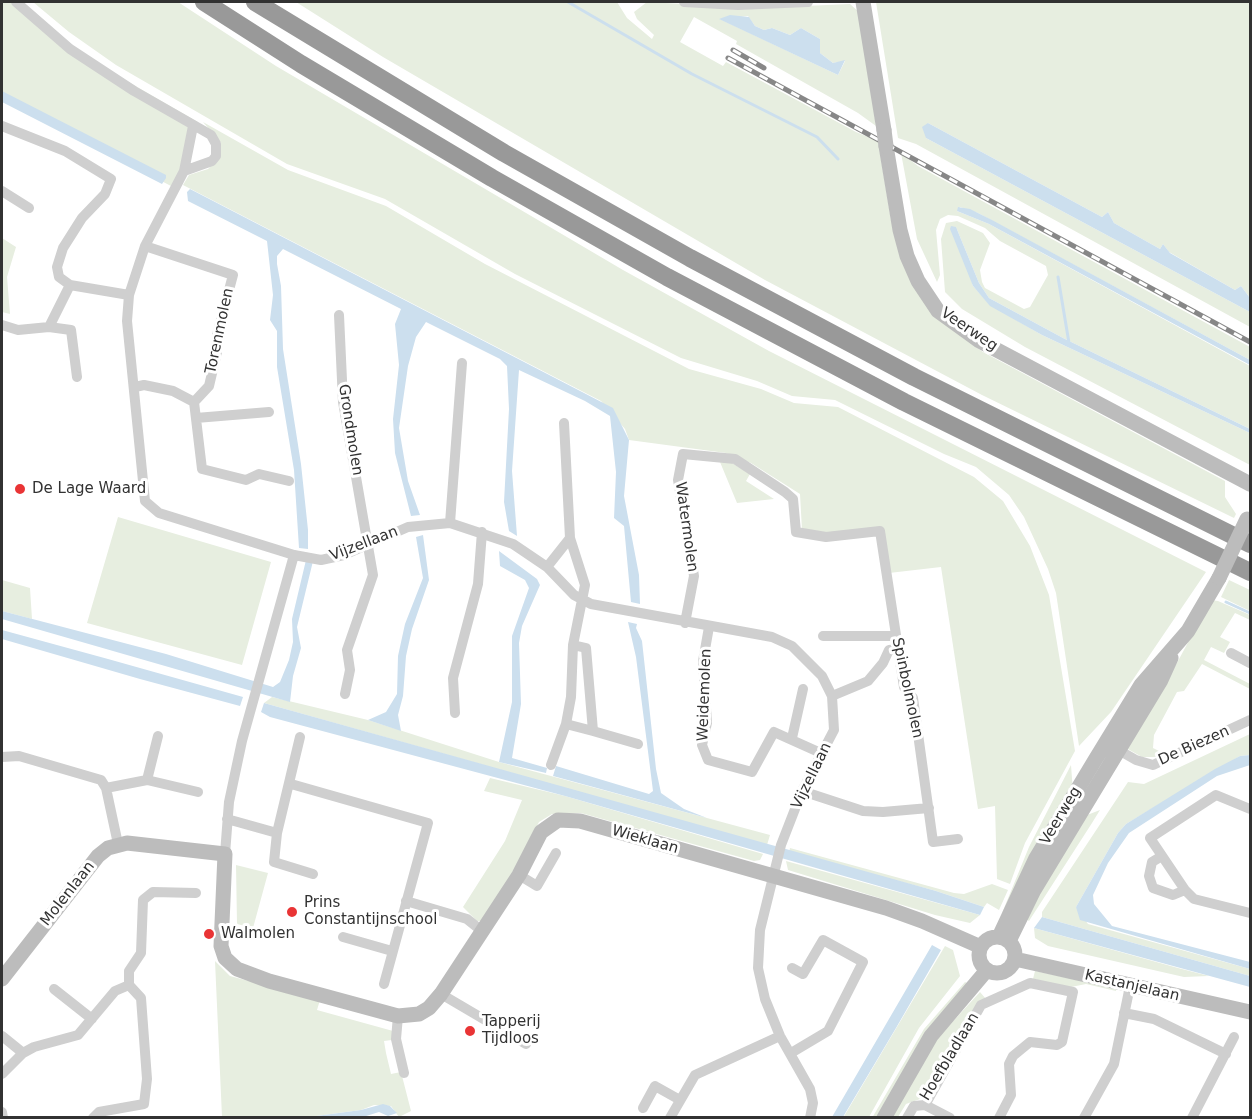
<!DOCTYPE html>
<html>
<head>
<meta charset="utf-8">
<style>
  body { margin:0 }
  #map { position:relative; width:1252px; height:1119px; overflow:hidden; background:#fff; font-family:"DejaVu Sans",sans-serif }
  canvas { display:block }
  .frame { position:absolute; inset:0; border:3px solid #323232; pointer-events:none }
</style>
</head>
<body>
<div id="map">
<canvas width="1252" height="1119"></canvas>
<div class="frame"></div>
</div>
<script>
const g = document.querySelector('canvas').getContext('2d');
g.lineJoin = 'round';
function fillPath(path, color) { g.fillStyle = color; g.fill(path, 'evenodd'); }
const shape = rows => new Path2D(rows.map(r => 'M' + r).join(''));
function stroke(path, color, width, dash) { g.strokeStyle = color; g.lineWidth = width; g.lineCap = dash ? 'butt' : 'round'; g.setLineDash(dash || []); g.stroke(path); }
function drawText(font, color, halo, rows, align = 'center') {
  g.font = font + ' "DejaVu Sans",sans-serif'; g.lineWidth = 6; g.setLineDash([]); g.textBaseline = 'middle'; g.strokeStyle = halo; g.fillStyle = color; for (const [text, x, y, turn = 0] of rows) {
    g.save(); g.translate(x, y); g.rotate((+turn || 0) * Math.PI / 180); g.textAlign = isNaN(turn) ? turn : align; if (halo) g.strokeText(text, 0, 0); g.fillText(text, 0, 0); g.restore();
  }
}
fillPath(shape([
  [2,2,14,2,54,39,198,122,182,167,171,186,2,98],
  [33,2,178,2,276,66,623,270,769,351,1206,572,1111,712,1079,746,1056,593,1048,569,1024,517,1009,495,976,467,944,454,835,400,792,396,757,381,681,358,515,274,385,199,287,164,116,65,69,32],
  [296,2,617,2,627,18,652,39,654,35,637,19,634,12,647,2,759,8,850,4,860,13,876,126,858,113,736,44,737,41,694,17,680,42,723,66,726,62,856,132,878,141,891,220,938,319,983,352,1225,481,1225,497,1236,514,1234,518,982,395,765,280,383,57],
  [748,16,755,26,764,30,772,28,790,35,801,28,820,39,820,53,833,63,845,61,838,75,720,19],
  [876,2,1250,2,1250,298,1241,286,1235,290,1169,252,1163,244,1160,249,1114,223,1108,212,1102,217,928,123,926,138,1250,312,1250,327,916,144,898,138],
  [203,122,288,170,386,206,485,264,689,369,761,389,794,403,838,407,974,477,1003,501,1030,546,1049,595,1075,751,1025,843,1010,884,997,879,995,806,978,809,941,567,889,573,883,528,823,533,802,530,800,494,751,463,726,453,629,440,625,429,601,401,183,185,189,175,208,169,220,157,221,143],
  [901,153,918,166,1250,347,1250,360,978,213,960,207,957,211,989,224,1250,366,1250,429,1063,338,989,298,979,283,956,227,973,286,990,305,1042,335,1250,433,1250,465,1025,347,962,309,945,292,941,239,946,223,957,221,983,233,990,243,980,270,982,282,985,288,1024,309,1030,307,1048,275,1046,266,1000,241,985,228,958,216,948,215,940,219,936,230,940,275,937,282,917,239],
  [2,238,16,247,7,277,10,314,2,312],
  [720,462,732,463,750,474,746,481,774,499,737,503],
  [118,517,271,562,242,665,87,623],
  [2,580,30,588,32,619,2,611],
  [1229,580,1250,590,1250,611,1221,597],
  [1211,600,1218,601,1250,615,1250,620,1235,613,1220,637,1230,642,1224,653,1211,647,1204,660,1250,684,1250,689,1202,664,1184,691,1177,692,1154,735,1153,748,1161,752,1161,757,1142,757,1126,748,1165,685],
  [272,697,368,720,499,762,770,835,767,845,264,703],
  [1250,734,1250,755,1240,756,1126,824,1118,833,1076,907,1088,924,1250,969,1250,976,1042,917,1042,912,1128,782,1144,784],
  [1071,765,1073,792,1002,913,1029,847],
  [490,778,565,796,763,854,760,860,754,861,581,813,552,814,539,822,516,869,482,921,477,921,463,907,505,841,522,800,484,791],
  [1100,810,1092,823,1029,921,1025,918,1082,817],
  [790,848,954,893,964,894,992,884,1008,890,999,910,987,903,984,907,936,891,789,852],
  [786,861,980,915,970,923,935,915,788,870],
  [236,865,268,873,253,928,237,924],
  [1034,928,1178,968,1209,976,1184,977,1048,946,1035,938],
  [945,946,953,950,960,976,919,1028,869,1117,843,1118],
  [215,961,230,976,320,1000,317,1010,393,1031,392,1040,384,1041,386,1053,391,1074,401,1072,411,1111,399,1117,391,1106,374,1105,361,1110,309,1117,222,1117],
  [1035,971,1116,988,1116,991,1086,984,1071,987,1033,979],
  [965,982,967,983,878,1117,872,1118,924,1029],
  [980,992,986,999,953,1045,948,1047,926,1085,927,1091,923,1098,906,1104,898,1117,890,1118,934,1042]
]), '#e7eee0');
fillPath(shape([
  [730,15,749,17,755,26,764,30,772,28,790,35,801,28,820,39,820,53,833,63,845,60,838,75,719,19],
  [2,91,166,175,166,178,162,184,2,102],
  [928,123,1102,217,1108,212,1114,223,1160,249,1163,244,1170,253,1235,290,1241,286,1250,298,1250,312,926,138,922,127],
  [190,189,613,408,629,440,624,496,639,575,640,604,631,602,624,526,614,518,616,472,610,416,585,401,519,370,512,471,517,536,509,531,504,502,509,409,507,366,500,359,426,322,416,337,408,366,399,428,408,481,420,515,411,516,395,453,393,419,399,365,395,324,401,309,283,249,277,256,277,264,281,286,283,349,301,464,308,530,308,549,299,548,294,470,277,367,277,331,270,320,273,295,267,241,188,201,187,192],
  [958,207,970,209,992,220,1250,360,1250,365,989,224,957,211],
  [951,226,956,227,979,283,989,298,1063,338,1250,429,1250,433,1042,335,990,306,973,286,950,229],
  [423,535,429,580,412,629,406,656,403,696,398,715,401,731,368,720,386,712,397,694,398,656,405,624,423,578,416,537],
  [499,551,537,579,540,585,522,626,519,643,521,704,512,758,547,768,546,773,499,762,512,702,512,636,529,588,525,580,500,566],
  [306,560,313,561,297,627,301,648,293,676,290,702,2,619,2,611,166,654,273,687,280,682,289,660,293,642,292,619],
  [628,622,637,624,636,628,642,641,656,769,661,793,684,809,707,818,553,776,556,766,649,794,653,791,636,657],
  [2,630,108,659,243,697,240,706,140,679,2,639],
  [264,703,936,891,984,907,980,915,565,796,270,717,261,712],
  [1250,755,1250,765,1217,776,1129,833,1108,863,1093,895,1094,904,1112,926,1250,962,1250,969,1080,920,1076,907,1118,833,1126,824,1215,769,1240,756],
  [1042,917,1250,976,1250,987,1034,928],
  [932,945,941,950,896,1028,843,1117,832,1117],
  [383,1104,390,1106,397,1113,388,1116,379,1112,363,1117,309,1117,361,1110]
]), '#ccdfee');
stroke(shape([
  [568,2,692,74,817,137,838,159],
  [1058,277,1069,343],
  [1226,602,1250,613]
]), '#ccdfee', 3);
stroke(shape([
  [16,2,70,49,134,91,211,135,216,144,216,156,212,161,184,171,193,126],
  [684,2,738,5,808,2],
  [2,126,65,151,111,179,105,194,82,218,63,248,57,267,59,277,70,285,129,295],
  [184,171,145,246,129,295,127,321,145,501,159,513,294,555,321,560,344,555,408,527,450,523,513,544,547,567,574,595,591,604,772,637,792,646,822,676,832,696,834,730,802,791,781,845,760,930,758,968,765,999,780,1036,810,1089,813,1103,810,1118],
  [2,191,29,208],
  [145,246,233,275,217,335,217,352,209,386,194,402],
  [339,315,343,402,373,575,347,650,350,670,345,694],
  [2,325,18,330,49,327,71,330,77,377],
  [49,327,70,285],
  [135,387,144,385,173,391,194,402,202,469,246,480,259,474,289,481],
  [196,418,269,412],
  [450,523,462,363],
  [547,567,570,538,564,423],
  [685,623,694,576,678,480,683,454,735,459,785,492,793,499,796,532,826,537,880,531,904,687,913,698,933,842,958,839],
  [709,627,703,661,707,723,702,745,708,760,752,772,774,732,823,754],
  [823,636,896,636],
  [573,645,586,648,593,731,638,744],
  [1231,653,1250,663],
  [832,696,868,681,883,663,889,650,898,649],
  [455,713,453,678,478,584,482,532],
  [566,724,593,731],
  [300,737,277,833,274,862,313,874],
  [792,738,803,689],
  [1115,748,1136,760,1153,765,1250,720],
  [2,757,19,756,101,780,106,788,118,844],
  [551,765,566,724,571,697,573,645,585,585,570,538],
  [147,780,158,736],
  [291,784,428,823,384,984],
  [106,788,147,780,198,792],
  [802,791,863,811,883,812,929,808],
  [1250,809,1216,795,1150,838,1185,890,1194,899,1250,913],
  [227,819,277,833],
  [225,854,229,802,242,741,294,555],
  [1162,856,1152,862,1149,876,1153,888,1173,895,1185,890],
  [519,875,537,886,556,853],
  [406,901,467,919,482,931],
  [343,937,392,951],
  [54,989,92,1019],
  [441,994,526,1044],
  [1124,1013,1154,1019,1226,1054],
  [398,1016,396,1039,404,1073],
  [2,1036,23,1053],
  [791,1053,828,1031,863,962,823,940,803,974,792,968],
  [2,1074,23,1053,34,1047,78,1035,115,991,129,985],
  [925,1105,981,1005,1030,983,1073,992,1062,1042,1057,1045,1030,1042,1013,1056,1009,1064,1011,1095,999,1118],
  [925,1105,950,1118],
  [643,1108,655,1086,680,1100],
  [2,1112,3,1118],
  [93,1118,99,1112,144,1104,147,1079,141,998,129,985,129,971,141,953,143,900,153,892,196,893],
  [670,1118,695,1075,780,1036],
  [907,1118,914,1106,925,1105],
  [1084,1118,1114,1064,1130,986],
  [1192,1118,1234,1037]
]), '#cfcfcf', 10);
stroke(shape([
  [863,2,884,130],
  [886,146,900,230,907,256,918,281,938,311,978,340,1250,484],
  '979 955a18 18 0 1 1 36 0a18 18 0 1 1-36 0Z',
  [999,937,1036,858,1095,760,1141,685,1188,631,1219,578],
  [1009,941,1034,890,1161,680,1171,658],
  [1015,959,1250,1012],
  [2,979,98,856,108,848,127,843,225,854,221,946,225,958,237,969,269,981,398,1016,419,1014,429,1008,441,994,519,875,541,832,558,820,580,821,886,908,922,921,981,947],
  [884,1118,931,1036,987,970]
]), '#bcbcbc', 15);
stroke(shape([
  [204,2,301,64,492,178,667,277,904,402,1250,572],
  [255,2,504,153,690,258,914,377,1250,544]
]), '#999', 18);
const rail = shape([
  [733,50,764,68],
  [728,58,1250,342]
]);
stroke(rail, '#878787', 5);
stroke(rail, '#fff', 3, [9]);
stroke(shape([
  [884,130,886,146],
  [1219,578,1247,519]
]), '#bcbcbc', 15);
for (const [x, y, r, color] of [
  [20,489,6,"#e93435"],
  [292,912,6,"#e93435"],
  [209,934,6,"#e93435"],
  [470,1031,6,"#e93435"]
]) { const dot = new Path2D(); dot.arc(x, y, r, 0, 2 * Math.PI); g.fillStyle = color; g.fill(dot); stroke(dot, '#fff', 2); }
drawText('15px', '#323232', '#fff', [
  ["Veerweg",969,330,34],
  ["Torenmolen",220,331,-78],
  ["Grondmolen",350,430,81],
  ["Watermolen",686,527,82],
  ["Vijzellaan",364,544,-21],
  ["Spinbolmolen",907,688,78],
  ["Weidemolen",705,695,-88],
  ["De Biezen",1194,746,-24],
  ["Vijzellaan",812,776,-64],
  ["Veerweg",1061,816,-59],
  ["Wieklaan",645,840,16],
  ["Molenlaan",68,894,-52],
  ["Kastanjelaan",1132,986,13],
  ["Hoefbladlaan",950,1057,-59]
]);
drawText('15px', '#323232', '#fff', [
  ["De Lage Waard",32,489],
  ["Prins",304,903],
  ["Constantijnschool",304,920],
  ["Walmolen",221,934],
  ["Tapperij",482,1022],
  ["Tijdloos",482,1039]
], 'left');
</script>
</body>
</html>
